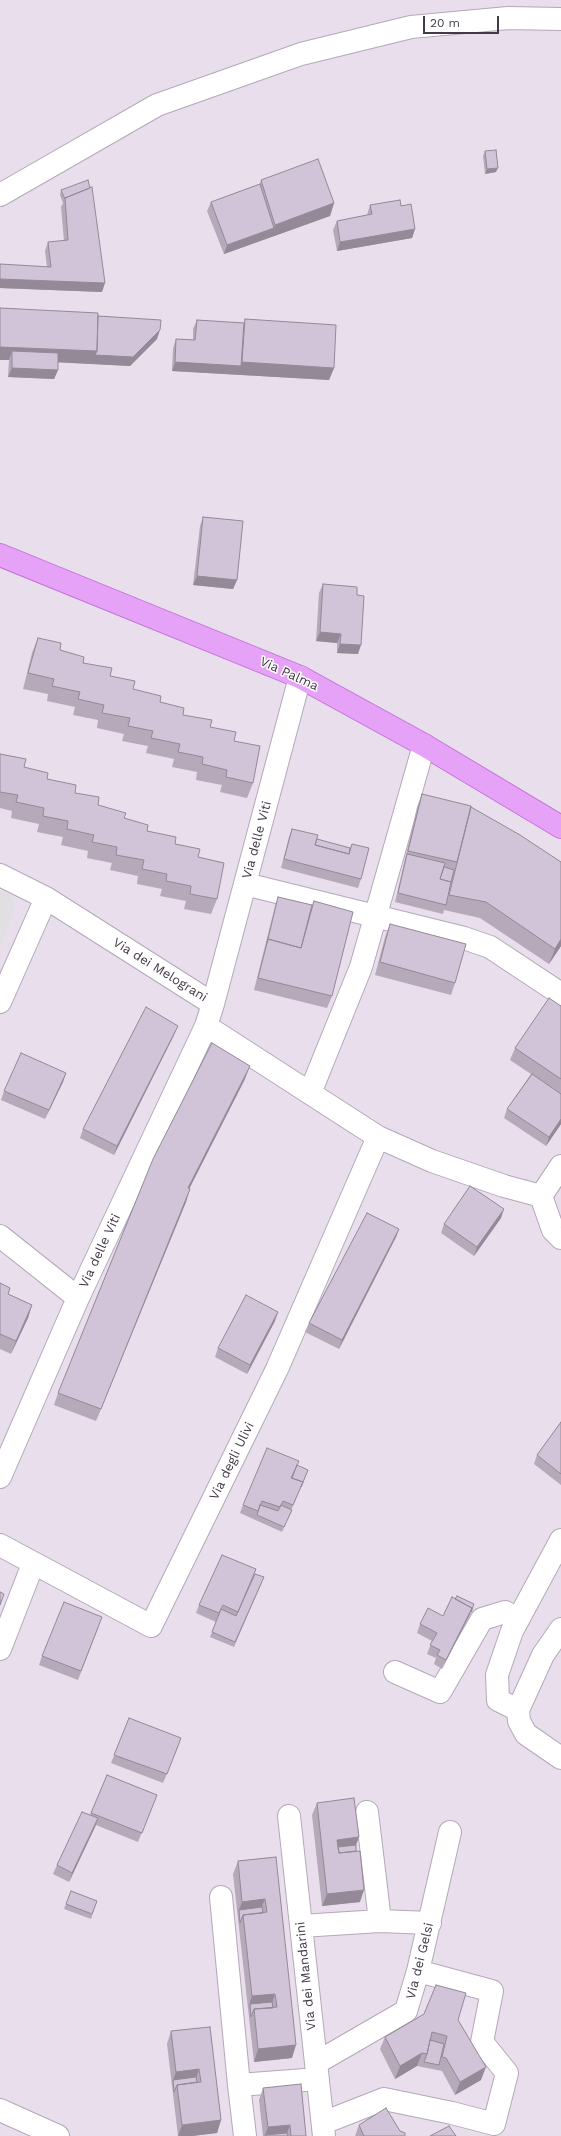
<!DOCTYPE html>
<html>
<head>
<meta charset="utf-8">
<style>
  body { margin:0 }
  #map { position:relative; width:561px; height:2136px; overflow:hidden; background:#f2ebf4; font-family:"Work Sans",sans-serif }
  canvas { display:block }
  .scale { position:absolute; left:423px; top:16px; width:76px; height:18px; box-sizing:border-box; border:2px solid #433948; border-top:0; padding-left:5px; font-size:12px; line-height:14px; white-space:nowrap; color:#433948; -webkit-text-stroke:3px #fff; paint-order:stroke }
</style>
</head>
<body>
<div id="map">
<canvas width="561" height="2136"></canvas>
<div class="scale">20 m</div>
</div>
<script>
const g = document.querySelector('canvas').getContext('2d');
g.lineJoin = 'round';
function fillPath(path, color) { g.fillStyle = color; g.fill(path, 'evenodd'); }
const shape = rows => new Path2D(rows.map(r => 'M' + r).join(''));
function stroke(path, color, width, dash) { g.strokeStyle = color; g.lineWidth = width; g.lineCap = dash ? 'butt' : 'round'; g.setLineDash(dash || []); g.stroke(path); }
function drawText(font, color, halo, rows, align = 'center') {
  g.font = font + ' "Work Sans",sans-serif'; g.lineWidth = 3; g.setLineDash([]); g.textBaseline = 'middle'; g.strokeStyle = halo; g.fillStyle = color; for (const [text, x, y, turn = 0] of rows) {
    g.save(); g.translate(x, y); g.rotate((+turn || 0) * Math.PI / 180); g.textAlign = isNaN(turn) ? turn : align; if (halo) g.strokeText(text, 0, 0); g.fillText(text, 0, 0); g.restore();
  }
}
fillPath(shape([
  [0,0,561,0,561,2136,0,2136]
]), '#e8deec');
fillPath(shape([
  [0,891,11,896,15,908,0,948]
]), '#e2dfe3');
const minor = shape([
  [0,195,157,105,301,54,411,27,508,18,561,19],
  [0,875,46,898,213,1004,206,1026,378,1137,432,1161,504,1186,541,1196],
  [245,884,464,938,490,947,561,994],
  [0,1002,46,898],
  [213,1004,300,677],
  [310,1093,361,967,424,745],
  [541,1196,553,1230,561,1238],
  [541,1196,561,1166],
  [0,1236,78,1298],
  [0,1477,78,1298,206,1026],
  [0,1545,151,1626,277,1369,378,1137],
  [561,1629,543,1655,518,1710,519,1721,526,1734,561,1758],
  [0,1649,33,1564],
  [395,1672,440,1692,482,1619,505,1612,518,1619],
  [518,1710,498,1700,497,1675,512,1631,561,1540],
  [367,1812,380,1921,430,1923],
  [289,1816,324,2136],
  [221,1897,239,2085,318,2079],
  [301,1926,380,1921],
  [316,2063,406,2011,418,1971,450,1832],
  [239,2085,245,2136],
  [0,2110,58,2136],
  [323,2123,384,2099,452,2113,494,2124,507,2073,482,2042,492,1991,418,1971]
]);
const major = shape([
  [0,555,300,677,424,745,561,827]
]);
stroke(minor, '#b5a8b9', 24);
stroke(major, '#c573da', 24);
stroke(minor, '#fff', 22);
stroke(major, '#e6a2f6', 22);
fillPath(shape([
  [485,151,496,172,485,174,483,156],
  [261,180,334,203,330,216,224,254,207,211,211,202,260,184],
  [61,190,102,292,0,288,0,264,47,267,45,251,48,242,64,241,61,207,63,203,60,195],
  [370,205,415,229,412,238,337,251,333,230,337,221,367,215],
  [0,308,98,316,157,339,130,366,58,362,58,370,54,379,8,377,9,360,0,360],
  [245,319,334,368,329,380,172,371,173,348,176,339,193,340,193,329,197,320,244,323],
  [203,517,237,580,233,589,193,585,200,526],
  [323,584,357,595,358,654,337,653,337,643,316,641,319,593],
  [38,638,60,650,110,676,133,689,160,702,183,715,210,727,234,741,253,783,247,798,220,792,222,785,196,780,197,772,172,767,174,759,146,753,148,746,122,741,124,734,97,728,98,720,73,715,75,707,47,701,48,694,23,689,32,653],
  [0,754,75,793,98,805,124,818,147,831,175,844,198,857,217,899,211,914,184,909,186,901,160,896,162,889,137,884,138,876,110,870,112,863,87,858,88,851,61,845,63,837,37,832,39,824,11,818,12,811,0,808],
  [422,794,469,811,561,946,549,964,480,918,444,910,443,914,395,902,417,807],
  [292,829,317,839,350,848,352,844,361,879,358,888,281,868,289,837],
  [278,897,312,905,314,901,332,996,327,1008,254,990,275,906],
  [390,924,455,983,451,995,375,975,385,937],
  [561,1006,561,1124,546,1146,504,1118,507,1109,531,1074,510,1060,515,1048],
  [174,1035,114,1155,80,1138,83,1129],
  [66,1073,63,1082,45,1119,1,1100,4,1091],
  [245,1079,189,1189,186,1202,96,1421,54,1405,58,1393],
  [501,1218,474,1256,441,1233,444,1224],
  [399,1229,396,1237,339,1349,305,1332,309,1323],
  [0,1283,10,1288,8,1294,32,1305,28,1318,11,1354,0,1349],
  [275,1321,247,1374,215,1357,218,1348],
  [561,1422,561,1485,534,1464,537,1455],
  [308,1470,282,1532,240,1513,243,1505],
  [262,1582,234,1647,210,1637,216,1622,196,1613,199,1605],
  [473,1609,442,1669,434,1664,436,1658,427,1654,432,1641,417,1633,420,1624,443,1616],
  [99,1626,78,1680,39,1665,42,1656],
  [129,1718,178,1747,163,1783,111,1763],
  [107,1775,157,1795,138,1842,96,1825,69,1882,53,1874,57,1865,90,1815],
  [317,1803,359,1837,356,1845,360,1902,322,1906,312,1815],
  [276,1857,292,2058,254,2062,233,1874,238,1861],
  [71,1891,97,1901,91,1919,64,1909],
  [458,2020,481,2080,455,2095,442,2071,417,2066,395,2079,380,2049,385,2037],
  [210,2027,221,2120,217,2133,192,2136,178,2136,167,2044,171,2031],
  [263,2088,306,2136,263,2136,259,2100],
  [359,2125,400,2131,405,2136,355,2136]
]), '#b5a9ba');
fillPath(shape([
  [498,168,496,172,485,174,487,169],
  [334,203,330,216,224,254,227,245,274,228,275,225],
  [415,229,412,238,337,251,340,242],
  [0,279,105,283,102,292,0,288],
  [160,330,157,339,130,366,12,360,12,351,9,360,0,360,0,347],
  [175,362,241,366,242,362,334,368,329,380,172,371],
  [12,368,58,370,54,379,8,377],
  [197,576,237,580,233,589,193,585],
  [320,632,341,634,337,643,316,641],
  [340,644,361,645,358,654,337,653],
  [561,939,561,946,549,964,555,949],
  [178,1026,174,1035,114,1155,117,1146],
  [250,1066,245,1079,183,1201,188,1188],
  [66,1073,63,1082,45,1119,49,1110],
  [561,1119,561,1124,546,1146,549,1137],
  [190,1189,186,1202,96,1421,101,1409],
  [504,1209,501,1218,474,1256,477,1247],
  [399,1229,396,1237,339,1349,342,1340],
  [32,1305,28,1318,11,1354,16,1341],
  [278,1312,275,1321,247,1374,250,1365],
  [472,1608,469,1616,442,1669,446,1660],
  [98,1818,95,1827,69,1882,72,1873],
  [359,1837,354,1850,335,1852,337,1840],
  [364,1890,360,1902,322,1906,327,1894],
  [265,1899,260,1911,239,1910,237,1915,242,1902],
  [275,1994,271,2006,250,2004,248,2009,252,1996],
  [296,2045,292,2058,254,2062,258,2049],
  [422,2053,417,2066,395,2079,400,2066],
  [486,2067,481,2080,455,2095,460,2082],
  [199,2069,195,2082,173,2080,176,2072],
  [221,2120,217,2133,192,2136,178,2136,182,2125],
  [290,2125,286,2136,265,2135,268,2127]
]), '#938997');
const building = shape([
  [496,150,498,168,487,169,485,151,496,150],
  [318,159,334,203,275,225,261,180,318,159],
  [88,180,90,188,65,198,65,199,61,190,88,180],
  [260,184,274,228,227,245,211,202,260,184],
  [92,187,105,283,0,279,0,264,51,267,48,242,68,240,65,198,92,187],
  [400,200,401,206,411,204,415,229,340,242,337,221,372,214,370,205,400,200],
  [0,308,98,313,97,351,0,347,0,308],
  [98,316,161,320,160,330,133,357,95,355,97,351,98,316],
  [245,319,336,325,334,368,242,362,245,319],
  [197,320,244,323,241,366,175,362,176,339,195,340,197,320],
  [12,351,58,353,58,370,12,368,12,351],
  [203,517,243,521,237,580,197,576,203,517],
  [323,584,357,587,357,595,364,596,361,645,340,644,341,634,320,632,323,584],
  [38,638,61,643,60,650,84,657,83,663,112,668,110,676,135,681,133,689,161,696,160,702,184,708,183,715,212,720,210,727,236,732,234,741,260,746,253,783,226,777,227,770,202,764,203,757,178,752,180,744,151,738,153,731,128,726,130,718,102,713,104,705,78,699,80,692,52,686,54,679,28,673,38,638],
  [0,754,26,759,24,767,48,773,47,779,76,785,75,793,99,797,98,805,126,813,124,818,148,825,147,831,176,837,175,844,200,849,198,857,224,863,217,899,190,894,191,886,166,881,167,874,142,869,144,860,116,855,117,847,92,842,94,835,67,829,68,821,43,816,44,808,16,802,18,795,0,792,0,754],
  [422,794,471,806,457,862,408,851,422,794],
  [471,807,520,835,561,862,561,939,555,949,486,902,449,895,471,807],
  [292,829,318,835,315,845,349,854,352,844,369,848,361,879,284,859,292,829],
  [317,839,350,848,349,854,315,845,317,839],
  [407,854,445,863,440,879,451,882,446,905,398,893,407,854],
  [444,867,454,870,451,882,440,879,444,867],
  [278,897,312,905,301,948,268,939,267,943,278,897],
  [314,901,353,912,332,996,258,978,268,939,301,948,314,901],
  [390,924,466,944,455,983,380,962,390,924],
  [549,998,561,1006,561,1079,515,1048,549,998],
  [146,1007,178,1026,117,1146,83,1129,146,1007],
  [212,1043,250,1066,188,1188,190,1189,101,1409,58,1393,153,1159,212,1043],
  [21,1053,66,1073,49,1110,4,1091,21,1053],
  [532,1074,561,1094,561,1119,549,1137,507,1109,532,1074],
  [470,1186,504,1209,477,1247,444,1224,470,1186],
  [367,1213,399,1229,342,1340,309,1323,367,1213],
  [0,1283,10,1288,8,1294,32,1305,16,1341,0,1334,0,1283],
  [246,1295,278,1312,250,1365,218,1348,246,1295],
  [561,1422,561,1474,537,1455,561,1422],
  [267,1448,299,1461,291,1478,303,1482,293,1505,283,1501,280,1507,262,1501,258,1511,243,1505,267,1448],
  [297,1465,308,1470,301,1487,303,1482,292,1478,297,1465],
  [260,1505,278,1511,281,1505,292,1510,284,1527,257,1515,260,1505],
  [222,1555,256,1569,238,1612,223,1605,219,1613,199,1605,222,1555],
  [255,1574,264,1577,235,1642,212,1632,221,1609,236,1616,255,1574],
  [0,1592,4,1594,0,1605,0,1592],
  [457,1596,474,1604,471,1612,472,1608,455,1599,457,1596],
  [452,1597,472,1608,446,1660,437,1655,440,1650,430,1645,437,1633,420,1624,428,1608,443,1616,452,1597],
  [64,1602,102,1617,81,1671,42,1656,64,1602],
  [129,1718,181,1738,167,1774,114,1755,129,1718],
  [107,1775,157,1795,142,1833,91,1813,107,1775],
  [354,1798,359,1837,337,1840,339,1853,360,1851,364,1890,327,1894,317,1803,354,1798],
  [82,1812,98,1818,72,1873,57,1865,82,1812],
  [356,1845,356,1851,339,1853,338,1847,356,1845],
  [276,1857,296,2045,258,2049,254,2009,277,2007,275,1994,252,1996,243,1915,267,1912,265,1899,242,1902,238,1861,276,1857],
  [71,1891,97,1901,92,1914,66,1904,71,1891],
  [262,1907,263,1913,243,1915,240,1923,239,1910,262,1907],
  [436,1985,466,1993,458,2020,486,2067,460,2082,446,2058,442,2057,447,2036,432,2032,427,2054,422,2053,400,2066,385,2037,424,2014,436,1985],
  [272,2002,273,2008,254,2009,251,2017,250,2004,272,2002],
  [210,2027,221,2120,182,2125,177,2085,201,2082,199,2069,176,2072,171,2031,210,2027],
  [430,2040,444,2044,439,2065,424,2062,427,2054,430,2040],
  [196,2077,197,2082,177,2085,174,2092,173,2080,196,2077],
  [301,2084,306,2136,291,2136,290,2125,268,2127,263,2088,301,2084],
  [386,2108,400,2131,405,2133,405,2136,364,2136,359,2125,386,2108],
  [449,2126,456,2136,430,2136,449,2126],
  [287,2133,288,2136,265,2136,265,2135,287,2133]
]);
fillPath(building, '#d2c4d8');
stroke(building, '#938997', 1);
drawText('13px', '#433948', '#fff', [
  ["Via Palma",289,674,25],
  ["Via delle Viti",257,840,-75],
  ["Via dei Melograni",160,970,32],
  ["Via delle Viti",100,1251,-65],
  ["Via degli Ulivi",232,1461,-64],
  ["Via dei Gelsi",420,1961,-76],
  ["Via dei Mandarini",306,1976,-96]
]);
</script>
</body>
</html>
